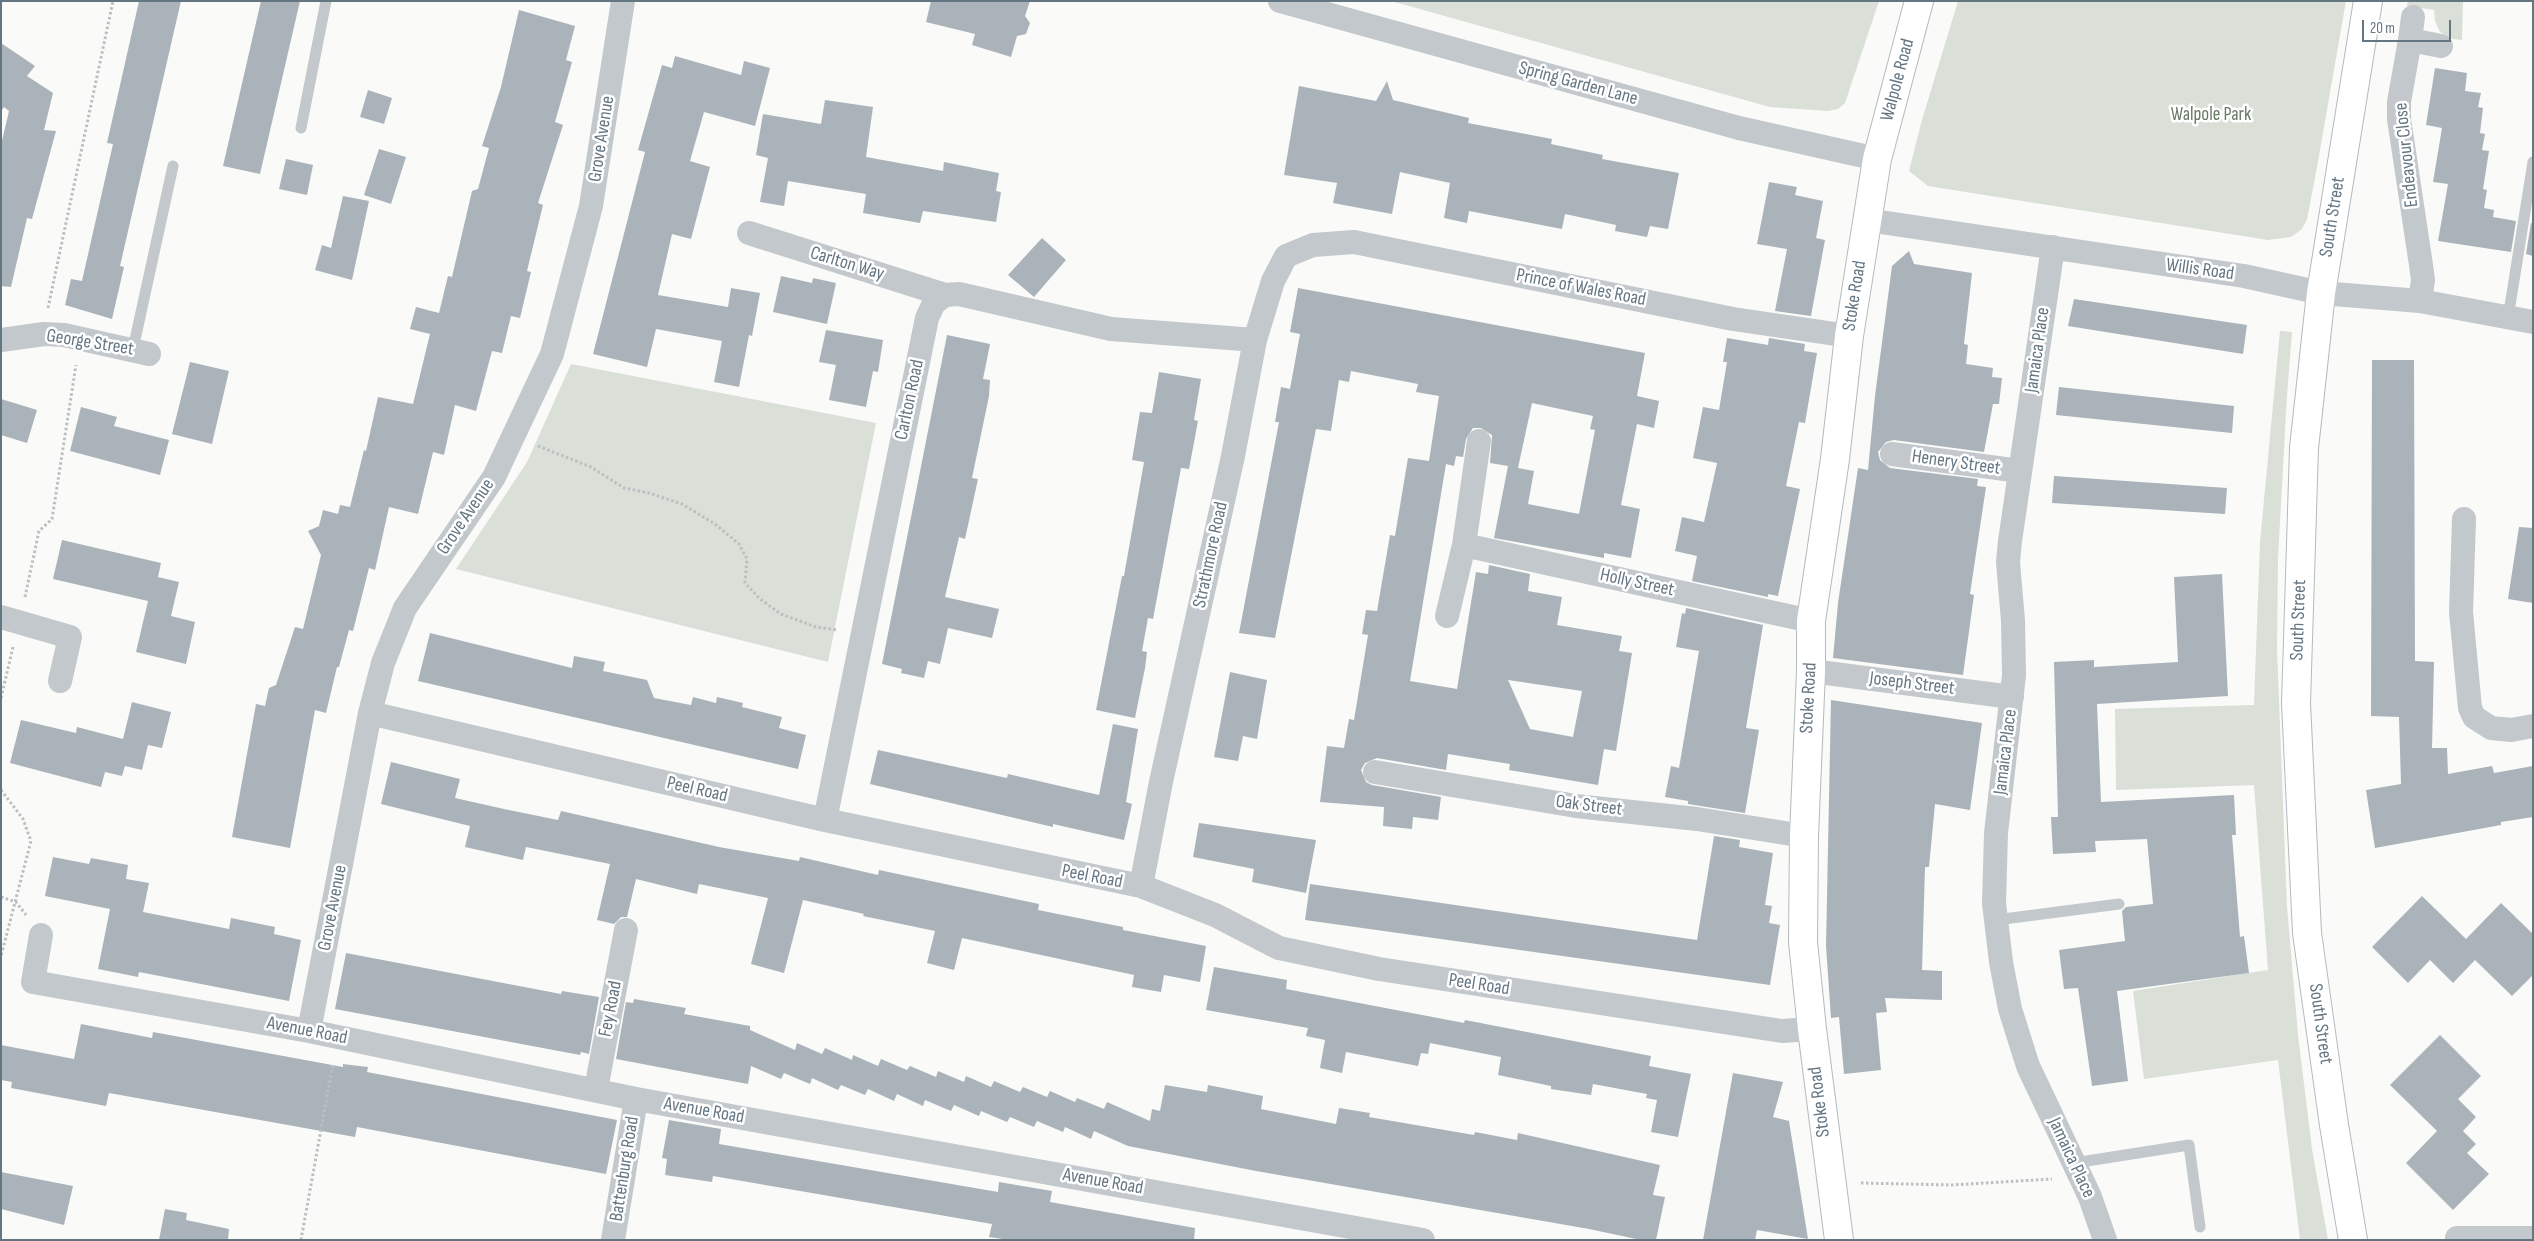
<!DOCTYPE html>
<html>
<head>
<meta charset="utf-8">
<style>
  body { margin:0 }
  #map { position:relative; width:2534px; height:1241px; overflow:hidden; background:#fafaf8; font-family:"Sofia Sans Condensed",sans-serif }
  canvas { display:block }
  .frame { position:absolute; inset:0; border:2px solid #657683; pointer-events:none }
  .scale { position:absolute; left:2362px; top:20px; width:89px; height:22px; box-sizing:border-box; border:2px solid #657683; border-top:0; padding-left:6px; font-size:15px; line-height:18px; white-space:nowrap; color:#657683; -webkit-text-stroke:4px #fff; paint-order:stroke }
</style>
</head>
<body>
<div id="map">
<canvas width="2534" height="1241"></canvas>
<div class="frame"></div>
<div class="scale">20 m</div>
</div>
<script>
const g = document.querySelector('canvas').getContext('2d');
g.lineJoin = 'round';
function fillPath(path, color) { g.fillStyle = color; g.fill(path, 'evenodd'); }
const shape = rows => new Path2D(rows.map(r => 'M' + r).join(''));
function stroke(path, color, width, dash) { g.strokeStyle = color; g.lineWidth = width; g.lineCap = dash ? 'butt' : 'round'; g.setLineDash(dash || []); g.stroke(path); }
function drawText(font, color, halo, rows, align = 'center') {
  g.font = font + ' "Sofia Sans Condensed",sans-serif'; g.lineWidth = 5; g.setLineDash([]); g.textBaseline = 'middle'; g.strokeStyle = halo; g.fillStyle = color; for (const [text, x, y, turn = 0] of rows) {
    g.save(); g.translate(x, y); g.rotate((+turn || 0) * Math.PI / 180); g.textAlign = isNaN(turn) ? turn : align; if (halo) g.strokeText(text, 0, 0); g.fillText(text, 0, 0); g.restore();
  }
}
fillPath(shape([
  [1391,1,1879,1,1845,103,1838,109,1828,111,1770,107],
  [1958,1,2346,1,2317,167,2307,219,2302,229,2291,237,2268,240,1928,186,1909,171,1922,120],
  [2408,1,2463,1,2462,40,2453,39,2440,32,2435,21,2434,10,2407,6],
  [2280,331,2292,332,2287,395,2278,558,2277,648,2287,907,2298,1035,2312,1149,2328,1240,2300,1240,2278,1060,2144,1079,2133,991,2268,970,2254,785,2116,790,2115,709,2254,705,2260,542],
  [571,364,876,423,828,662,456,569,527,462]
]), '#dadfd7');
fillPath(shape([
  [139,1,181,1,120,266,124,267,112,319,65,305,71,279,82,281,113,144,107,143],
  [261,1,300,1,260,174,223,166],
  [931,1,1030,1,1025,16,1030,23,1026,34,1017,36,1011,57,972,45,975,34,926,22],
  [519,10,575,26,566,60,572,62,555,122,563,125,538,203,543,205,527,271,531,272,520,318,511,316,502,353,492,351,476,411,455,405,444,455,433,452,418,514,389,507,375,570,369,568,353,631,349,630,339,667,337,667,326,713,315,710,290,848,232,837,256,704,265,706,269,688,276,685,295,627,303,629,313,588,321,555,308,531,319,526,323,510,338,514,340,505,350,507,364,450,366,451,378,397,413,404,430,334,410,329,416,307,439,313,448,276,452,277,472,191,478,189,489,148,482,146,501,87],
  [1,43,35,66,27,76,53,93,44,130,56,131,32,219,27,218,11,287,1,286,1,145,9,111,4,107,1,111],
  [675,56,741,75,744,61,770,68,755,126,704,112,690,161,710,167,691,239,672,234,658,295,728,307,731,288,760,293,752,336,749,335,739,387,714,382,722,341,656,329,647,367,593,354,645,152,638,150,662,65,672,68],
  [2435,68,2467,73,2465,91,2481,93,2478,107,2483,108,2480,133,2485,134,2482,150,2489,151,2483,189,2487,190,2484,208,2494,210,2493,217,2516,221,2511,252,2438,241,2448,184,2433,182,2442,128,2426,125],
  [1387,81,1393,100,1469,118,1468,123,1552,139,1551,144,1603,155,1602,159,1679,173,1668,229,1650,226,1647,237,1615,231,1616,225,1565,214,1562,229,1469,211,1467,223,1444,218,1450,183,1400,172,1392,214,1333,203,1337,183,1284,175,1299,86,1376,101],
  [368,90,392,98,384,124,360,117],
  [825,100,873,107,866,157,943,171,944,162,999,173,996,191,1001,192,996,222,923,211,920,223,863,213,866,194,788,181,784,206,760,202,768,158,756,155,763,114,821,124],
  [379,149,406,157,391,204,364,195],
  [286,159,313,165,307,195,279,189],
  [1769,182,1797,187,1795,195,1823,201,1816,238,1825,240,1811,316,1775,311,1787,249,1757,244],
  [343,196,369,201,352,280,315,270,322,245,331,248],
  [2531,223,2533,224,2533,256,2526,254],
  [1042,238,1066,260,1034,297,1008,275],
  [1909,251,1914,264,1972,273,1964,344,1968,345,1966,364,1993,368,1992,377,2002,378,1999,404,1993,404,1984,452,1894,440,1886,442,1878,452,1880,460,1890,468,1978,479,1977,486,1986,487,1970,594,1974,595,1963,675,1833,658,1838,603,1858,468,1868,470,1875,396,1892,266],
  [781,276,812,283,813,278,836,283,827,324,773,312],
  [1298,288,1645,353,1637,396,1659,401,1654,428,1637,424,1621,505,1640,509,1631,558,1604,553,1604,558,1494,538,1508,466,1490,463,1492,435,1481,428,1473,428,1466,439,1463,457,1456,456,1454,466,1446,464,1410,681,1457,689,1476,572,1488,574,1489,565,1530,574,1528,591,1562,597,1557,625,1622,636,1619,651,1632,653,1616,751,1604,749,1598,785,1509,770,1510,764,1448,754,1446,770,1377,758,1365,763,1361,770,1366,782,1372,785,1441,797,1438,820,1413,817,1412,829,1383,826,1384,807,1320,802,1327,746,1344,748,1349,719,1354,720,1368,635,1362,634,1366,610,1377,611,1390,535,1395,536,1408,458,1429,461,1439,396,1416,392,1418,384,1351,371,1349,382,1339,380,1331,431,1316,429,1275,638,1239,633,1279,422,1275,422,1281,387,1290,389,1300,334,1290,332],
  [1532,403,1593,416,1590,429,1595,430,1579,514,1528,504,1534,471,1518,468],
  [1508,680,1582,691,1573,737,1530,729],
  [2074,299,2247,325,2243,354,2068,326],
  [826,330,883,340,878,372,873,371,866,407,829,400,836,365,819,362],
  [947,335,990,344,983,379,990,380,989,396,972,478,978,479,965,539,959,537,945,597,999,609,992,638,948,628,940,664,928,661,924,678,901,673,902,669,882,664],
  [1727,338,1768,345,1769,338,1805,344,1804,351,1817,353,1805,423,1799,422,1786,486,1800,489,1778,596,1768,594,1768,597,1692,581,1697,556,1675,551,1682,517,1704,522,1717,463,1693,458,1703,407,1719,410,1727,362,1723,362],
  [2372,360,2414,360,2415,661,2434,662,2432,748,2447,748,2448,774,2492,766,2494,773,2533,766,2533,817,2501,822,2501,825,2375,848,2366,790,2401,784,2399,717,2371,716],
  [190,362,229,371,212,444,172,434],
  [1159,372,1201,379,1194,420,1198,421,1189,469,1181,468,1153,619,1148,618,1142,651,1147,652,1145,668,1135,718,1096,710,1122,576,1124,576,1144,462,1132,460,1140,412,1152,413],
  [2059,387,2234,406,2232,433,2056,415],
  [1,399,37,410,27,443,1,435],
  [81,407,117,417,114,426,169,440,160,475,70,451],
  [2054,476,2227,488,2225,514,2052,503],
  [2519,527,2533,528,2533,603,2508,599],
  [62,540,161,563,158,577,179,582,171,616,195,622,186,664,136,652,148,601,53,579],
  [2222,574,2228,696,2097,704,2101,802,2234,795,2236,835,2232,835,2240,937,2244,936,2249,973,2117,991,2128,1081,2092,1086,2078,988,2064,989,2059,950,2125,941,2122,911,2126,907,2153,904,2147,839,2095,841,2096,852,2053,854,2051,817,2058,817,2054,662,2094,660,2094,667,2178,662,2174,577],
  [1686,608,1763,625,1746,728,1759,730,1745,813,1688,804,1688,801,1665,797,1671,766,1679,768,1699,651,1676,647,1682,613,1685,614],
  [430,633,572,668,574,656,605,662,603,671,647,680,654,698,691,705,693,697,716,703,717,697,743,703,742,707,782,717,779,728,806,735,798,769,418,681],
  [1230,672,1267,680,1257,739,1243,736,1238,761,1214,757],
  [1831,700,1982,723,1970,810,1935,804,1929,867,1925,867,1922,970,1942,971,1942,1000,1885,998,1887,1012,1876,1013,1881,1070,1844,1074,1839,1017,1831,1018,1826,946],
  [132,702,171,712,162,748,148,745,142,770,125,766,122,776,105,772,101,787,10,763,21,720,76,733,77,727,123,739],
  [1113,724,1138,729,1126,802,1132,804,1124,840,1053,824,1053,827,870,784,878,750,1007,778,1008,774,1099,795],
  [391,762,460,779,455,798,504,809,558,820,561,811,719,847,799,861,800,857,878,875,879,870,1039,904,1038,910,1123,927,1123,930,1206,946,1200,982,1164,975,1161,992,1132,987,1134,975,962,938,954,970,927,963,935,931,863,916,864,914,803,900,784,973,751,964,768,898,699,884,697,894,636,879,627,917,621,917,614,924,597,920,610,864,526,847,523,860,465,847,470,826,381,804],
  [1199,823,1316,840,1306,893,1252,882,1254,869,1193,857],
  [1714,836,1740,840,1739,847,1773,853,1765,905,1772,906,1769,923,1780,925,1770,985,1305,920,1310,884,1697,940],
  [53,857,89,864,91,858,128,865,126,879,149,883,143,912,229,929,231,918,275,927,274,934,301,940,289,1001,139,972,138,977,98,969,110,909,45,896],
  [2422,896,2466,939,2501,903,2533,934,2533,975,2512,996,2475,960,2453,983,2430,960,2408,983,2372,947],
  [346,953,561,994,562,991,599,997,589,1054,581,1052,580,1055,335,1009],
  [1214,967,1287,980,1286,989,1464,1023,1465,1020,1651,1056,1649,1066,1691,1074,1678,1137,1651,1132,1657,1100,1646,1098,1647,1094,1593,1084,1591,1095,1551,1089,1551,1086,1498,1075,1501,1057,1430,1043,1428,1054,1421,1053,1418,1066,1346,1052,1342,1073,1320,1068,1325,1040,1306,1036,1308,1028,1206,1010],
  [634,999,686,1008,684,1014,750,1026,750,1030,795,1050,797,1043,822,1054,825,1048,852,1060,853,1055,878,1066,881,1059,907,1070,910,1066,936,1077,938,1071,964,1082,966,1076,991,1087,994,1081,1020,1092,1023,1087,1047,1097,1050,1091,1075,1102,1077,1098,1104,1109,1107,1102,1150,1121,1152,1109,1160,1111,1165,1085,1207,1092,1208,1085,1263,1096,1261,1109,1336,1124,1339,1108,1370,1113,1369,1117,1474,1135,1475,1132,1517,1140,1518,1133,1660,1165,1653,1195,1665,1197,1656,1240,1641,1240,1589,1229,1256,1171,1128,1146,1094,1131,1091,1139,1065,1127,1063,1132,1037,1121,1034,1127,1010,1117,1007,1122,981,1111,979,1116,954,1105,951,1111,925,1100,923,1106,897,1094,894,1101,868,1089,865,1095,841,1085,838,1090,812,1078,810,1084,784,1073,781,1079,751,1066,748,1084,616,1059,626,1002,633,1003],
  [81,1024,152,1038,153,1032,343,1067,343,1064,368,1067,367,1072,617,1120,606,1174,357,1127,355,1137,109,1093,106,1106,11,1088,12,1082,1,1080,1,1045,74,1059],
  [2440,1035,2481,1076,2458,1099,2476,1117,2463,1131,2476,1144,2467,1153,2489,1174,2453,1210,2406,1163,2437,1131,2390,1085],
  [1733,1073,1783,1082,1773,1117,1789,1121,1808,1239,1757,1230,1755,1240,1703,1240],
  [669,1120,721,1129,719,1144,998,1192,999,1182,1052,1191,1050,1202,1195,1228,1194,1240,1010,1240,989,1237,992,1224,713,1176,712,1182,665,1175,667,1159,662,1158],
  [1,1172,73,1186,64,1225,1,1209],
  [165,1209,187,1213,186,1220,229,1229,228,1240,159,1240]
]), '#aab3b9');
const secondary = shape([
  [1839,1240,1812,1029,1803,942,1804,836,1811,671,1811,621,1835,459,1849,336,1877,159,1919,1],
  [2353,1240,2334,1125,2307,933,2296,703,2304,448,2321,293,2368,1]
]);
stroke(secondary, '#b3babf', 30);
stroke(shape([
  [48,308,113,1],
  [538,446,591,467,624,488,649,493,682,504,715,524,739,544,747,559,745,583,760,599,781,614,816,627,837,630],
  [25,597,39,531,52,519,76,365],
  [1,698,13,647],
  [1,790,23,819,31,841,1,956],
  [1,897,16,902,26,915],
  [1861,1183,1952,1185,2052,1179],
  [301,1240,333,1063]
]), '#bbbfc2', 3, [2.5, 2.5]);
stroke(shape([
  [301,128,326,1],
  [2508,318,2533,162],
  [133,349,173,166],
  [1996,920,2119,904],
  [2074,1163,2189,1145,2200,1227]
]), '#c3c8cc', 11);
stroke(shape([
  [1280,1,1739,128,1877,159],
  [2410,40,2413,17],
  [1867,220,2244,276,2321,293,2420,301,2533,322],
  [749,233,945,295],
  [2053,247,2010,541,2008,562,2013,621,2014,675,1996,833,1994,903,2001,962,2010,1009,2028,1066,2090,1197,2105,1240],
  [2420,301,2423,280,2421,265,2399,119,2399,102,2410,40,2441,46],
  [1,340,44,334,64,335,149,354],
  [1892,454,2020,471],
  [2464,519,2461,612,2470,708,2474,717,2491,728,2511,730,2533,726],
  [1464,545,1811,621],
  [1447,616,1464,545,1479,441],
  [1,617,70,637,60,681],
  [1811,671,2012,697],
  [370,713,825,820,1141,886,1215,915,1279,948,1379,969,1782,1031,1812,1029],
  [1375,772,1576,806,1697,819,1804,836],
  [825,820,927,318,934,303,945,295,959,294,1111,329,1255,340],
  [1141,886,1161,782,1233,456,1255,340,1273,281,1286,256,1313,245,1354,242,1733,319,1849,336],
  [41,935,33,982,309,1031,636,1099,1423,1240],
  [309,1031,370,713,383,663,405,608,494,477,552,354,591,206,623,1],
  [596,1089,626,930],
  [2457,1238,2533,1238],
  [613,1240,636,1099]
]), '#c3c8cc', 24);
stroke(secondary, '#fff', 28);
drawText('19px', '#657683', '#fff', [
  ["Walpole Road",1898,80,-75],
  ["Spring Garden Lane",1578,84,15],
  ["Grove Avenue",602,139,-81],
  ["Endeavour Close",2407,155,-96],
  ["South Street",2333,217,-81],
  ["Carlton Way",847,264,17],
  ["Willis Road",2200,270,8],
  ["Prince of Wales Road",1581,288,11],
  ["Stoke Road",1855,296,-81],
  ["George Street",90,343,9],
  ["Jamaica Place",2038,350,-82],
  ["Carlton Road",910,400,-78],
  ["Henery Street",1956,463,8],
  ["Grove Avenue",466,517,-56],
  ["Strathmore Road",1211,555,-78],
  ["Holly Street",1637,583,12],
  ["South Street",2299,620,-88],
  ["Joseph Street",1912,684,7],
  ["Stoke Road",1809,698,-87],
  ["Jamaica Place",2006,752,-83],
  ["Peel Road",697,790,13],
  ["Oak Street",1589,806,7],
  ["Peel Road",1092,877,11],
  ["Grove Avenue",333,908,-79],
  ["Peel Road",1479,985,9],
  ["Fey Road",611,1009,-79],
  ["South Street",2320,1024,82],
  ["Avenue Road",307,1031,11],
  ["Stoke Road",1820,1102,-97],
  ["Avenue Road",704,1111,10],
  ["Jamaica Place",2071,1158,65],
  ["Battenburg Road",625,1169,-81],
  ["Avenue Road",1103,1182,10]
]);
drawText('19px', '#687a64', '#fff', [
  ["Walpole Park",2211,115]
]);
</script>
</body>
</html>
